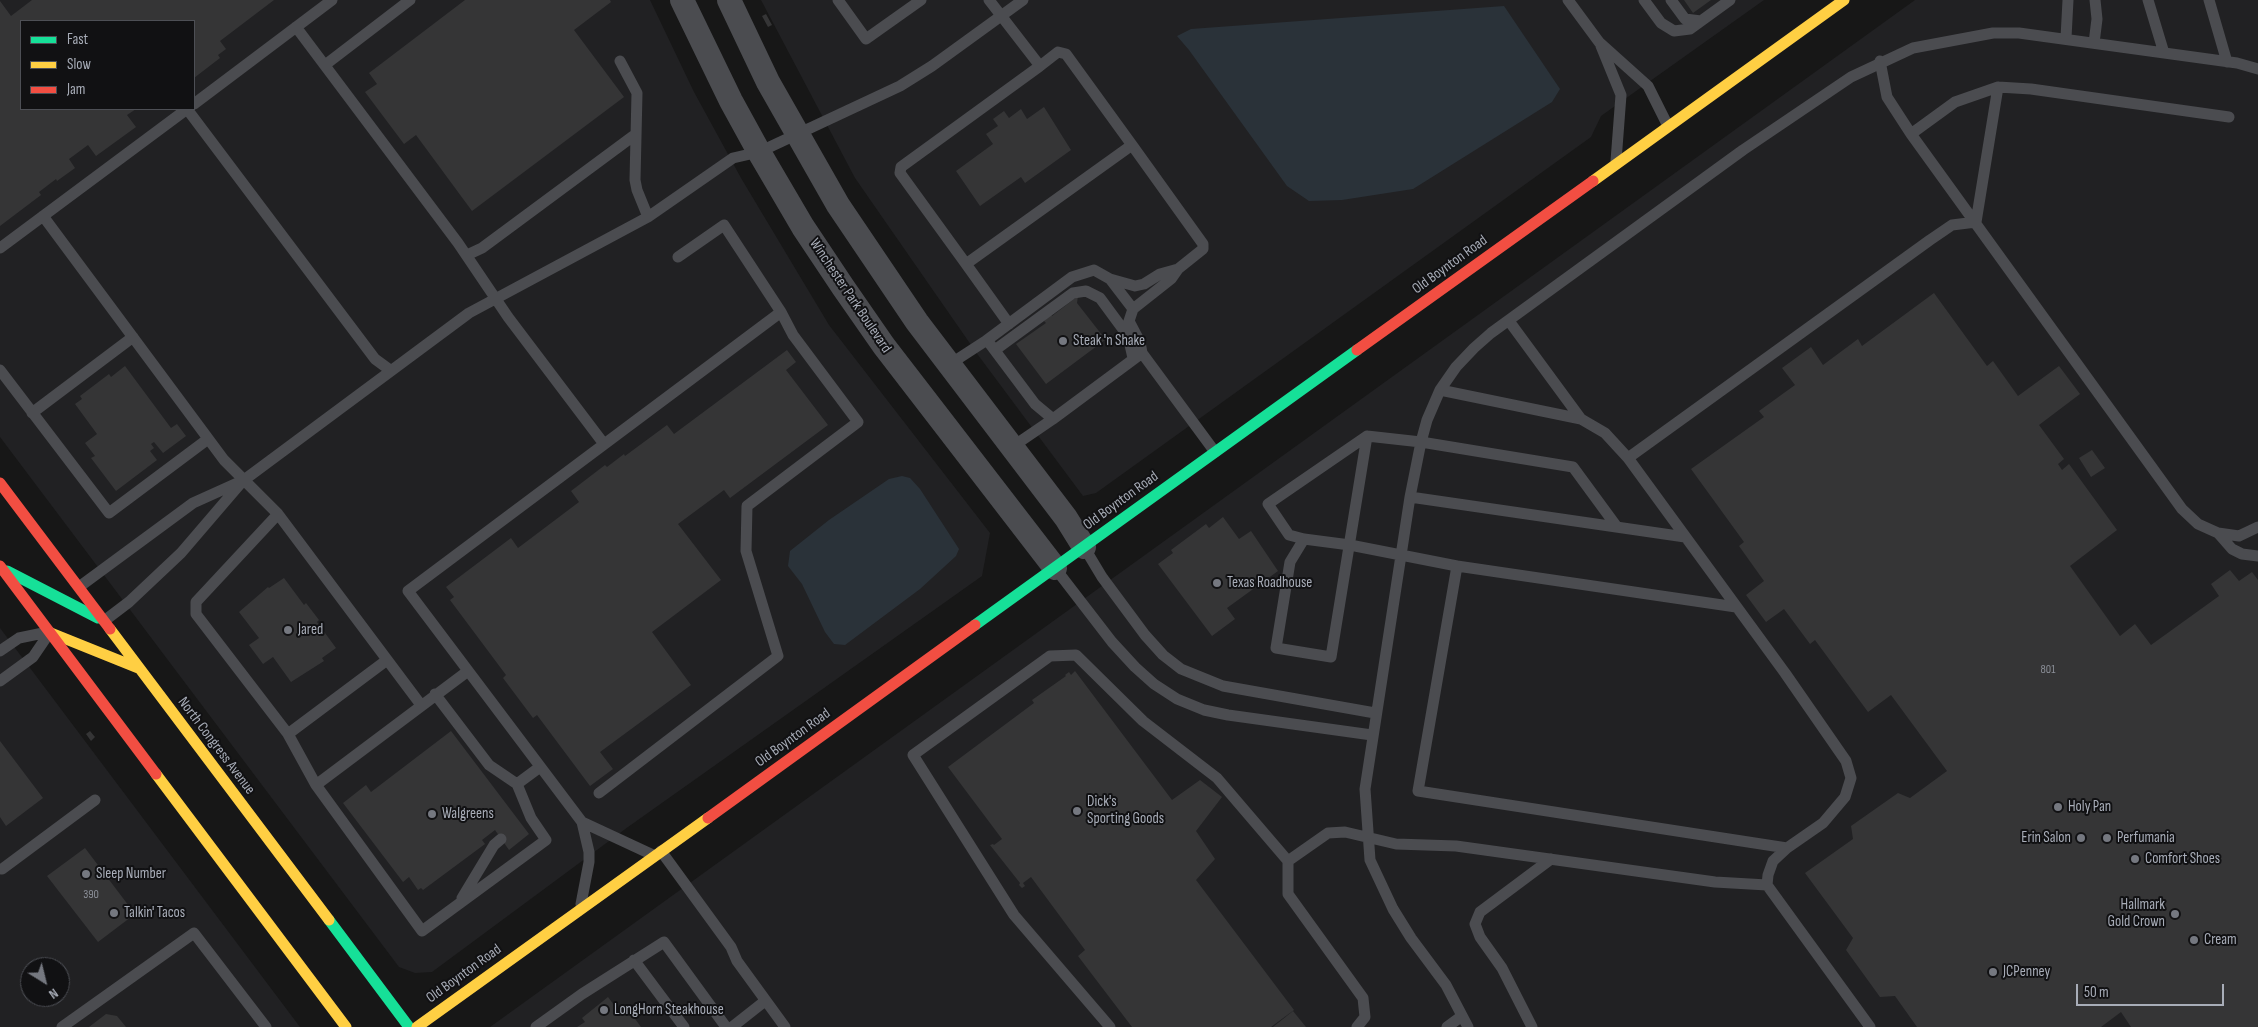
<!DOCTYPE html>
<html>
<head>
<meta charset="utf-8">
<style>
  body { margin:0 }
  #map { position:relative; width:2258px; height:1027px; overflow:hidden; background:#171717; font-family:"Sofia Sans Condensed",sans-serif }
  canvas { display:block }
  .legend { position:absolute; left:20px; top:20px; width:175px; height:90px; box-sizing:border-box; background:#111113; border:1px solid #4d4f55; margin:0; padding:6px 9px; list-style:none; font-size:15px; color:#a8adb8 }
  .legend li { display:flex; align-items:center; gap:10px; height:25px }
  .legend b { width:25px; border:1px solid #4d4f55 }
  .north { position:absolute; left:20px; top:957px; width:50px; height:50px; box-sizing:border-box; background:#111113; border:1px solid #4d4f55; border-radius:50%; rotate:144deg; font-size:14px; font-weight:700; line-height:20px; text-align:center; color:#a8adb8 }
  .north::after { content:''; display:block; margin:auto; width:18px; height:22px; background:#757880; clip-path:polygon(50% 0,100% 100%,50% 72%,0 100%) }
  .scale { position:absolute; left:2076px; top:984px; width:148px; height:22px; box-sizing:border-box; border:2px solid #a8adb8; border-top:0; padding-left:6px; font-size:15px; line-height:18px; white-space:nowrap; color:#a8adb8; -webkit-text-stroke:4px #111113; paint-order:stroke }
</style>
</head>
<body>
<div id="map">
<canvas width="2258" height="1027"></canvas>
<ul class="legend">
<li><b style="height:6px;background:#16e098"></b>Fast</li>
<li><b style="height:6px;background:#ffcf43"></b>Slow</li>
<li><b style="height:6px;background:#f24e42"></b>Jam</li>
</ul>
<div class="north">N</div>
<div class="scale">50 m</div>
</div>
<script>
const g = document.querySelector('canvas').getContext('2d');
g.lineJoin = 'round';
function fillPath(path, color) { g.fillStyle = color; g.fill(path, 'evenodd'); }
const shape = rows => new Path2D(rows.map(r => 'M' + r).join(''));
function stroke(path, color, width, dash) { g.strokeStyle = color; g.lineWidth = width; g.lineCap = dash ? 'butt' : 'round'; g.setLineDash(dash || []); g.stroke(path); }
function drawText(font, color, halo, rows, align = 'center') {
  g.font = font + ' "Sofia Sans Condensed",sans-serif'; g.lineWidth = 4; g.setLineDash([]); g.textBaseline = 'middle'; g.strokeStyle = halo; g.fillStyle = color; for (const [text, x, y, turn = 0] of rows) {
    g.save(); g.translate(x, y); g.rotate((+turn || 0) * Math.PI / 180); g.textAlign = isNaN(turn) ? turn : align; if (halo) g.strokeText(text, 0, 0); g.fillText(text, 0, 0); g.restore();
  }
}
fillPath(shape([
  [0,0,650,0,694,92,741,178,829,325,990,533,982,576,628,827,432,972,415,973,399,967,0,437],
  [21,21,194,21,194,109,21,109],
  [761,0,1764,0,1601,116,1591,137,1096,493,1083,496,978,355,855,178],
  [1915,0,2258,0,2258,1027,490,1027],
  [0,628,300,1027,0,1027],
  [30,967,60,967,60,997,30,997]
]), '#212123');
fillPath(shape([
  [1504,6,1560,89,1552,102,1413,189,1342,200,1309,201,1287,186,1189,50,1177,36,1191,29],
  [902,476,910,478,920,489,959,549,956,556,920,589,845,645,834,644,825,632,802,584,788,566,790,551,829,520,889,479]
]), '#2a3239');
fillPath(shape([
  [32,0,274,0,220,41,226,49,218,55,220,58,194,78,194,21,21,21,21,109,136,109,127,115,136,127,96,156,88,145,69,159,75,168,57,181,56,179,39,192,41,195,0,226,0,1,11,16],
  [465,0,610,0,611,2,574,30,624,97,472,211,416,135,404,144,365,92,377,84,369,73],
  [1684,0,1711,0,1693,13],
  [766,14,772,25,768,27,762,16],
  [1044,107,1071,150,1025,183,1021,177,980,206,956,171,993,144,986,134,998,126,993,119,1004,111,1009,118,1021,109,1027,119],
  [1934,293,1987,366,1993,361,2018,396,2059,366,2080,394,2039,425,2064,459,2058,464,2062,470,2069,464,2117,530,2070,566,2120,636,2135,624,2151,645,2219,596,2211,584,2230,570,2239,581,2252,572,2258,580,2258,1027,2131,1027,2121,1012,2101,1027,1917,1027,1895,996,1880,997,1846,950,1853,938,1805,873,1853,839,1851,826,1898,793,1910,798,1947,771,1891,695,1868,712,1815,640,1810,644,1784,609,1766,622,1746,595,1764,581,1739,546,1744,542,1691,469,1764,417,1759,411,1795,385,1782,368,1811,347,1823,365,1858,339,1862,346],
  [1078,296,1077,303,1102,335,1109,337,1046,384,1016,344,1046,323,1044,321,1050,313,1052,316],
  [787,350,796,362,786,370,828,425,730,498,724,490,678,524,721,580,652,632,691,685,600,752,613,769,590,786,537,715,533,718,503,678,506,675,450,600,454,597,446,587,511,538,518,548,579,502,571,491,605,465,607,467,624,454,625,456,667,425,674,434],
  [125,366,171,428,177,424,186,436,163,453,154,442,151,444,154,448,150,451,157,460,116,491,91,458,95,456,85,443,97,434,75,404,82,399,80,396,109,374,111,377],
  [2092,450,2105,468,2091,477,2079,458],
  [1223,517,1239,539,1251,531,1278,571,1227,608,1235,619,1212,636,1158,564,1173,553,1171,550,1206,524,1209,528],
  [284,578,304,605,306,603,319,620,317,622,336,648,322,658,324,661,291,682,273,657,263,664,249,645,259,638,239,612,268,587,269,588],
  [1075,671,1172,800,1200,780,1222,797,1196,831,1215,859,1196,880,1294,1010,1271,1027,1132,1027,1078,956,1085,950,1031,877,1023,883,1025,886,1022,888,1019,885,1020,883,990,845,993,844,994,845,1002,839,948,767,1034,703,1032,700,1066,676,1065,675,1069,672,1071,675],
  [90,731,95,737,91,741,86,734],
  [451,731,529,834,509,850,495,830,482,840,485,844,423,890,421,888,418,890,409,877,403,882,343,803,366,785,371,792],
  [0,741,43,798,6,826,0,817],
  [85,848,135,914,98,942,47,876],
  [608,997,620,1013,627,1008,641,1027,577,1027,585,1022,582,1018],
  [1293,1011,1306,1027,1273,1027],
  [106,1014,117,1016,126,1027,89,1027]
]), '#353536');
stroke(shape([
  [838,0,866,39,921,0],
  [989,0,1040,66,901,167,900,173,966,264,1132,145,1203,244,1203,249,1178,269,1160,274,1144,284,1135,286,1110,279],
  [1568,0,1599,42,1648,86,1668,126],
  [1644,0,1661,23,1674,31,1690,29,1730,0],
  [1671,0,1685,19,1701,21],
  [2148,0,2164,53],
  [2209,0,2227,62],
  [296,27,458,243,508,317,604,444],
  [2066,38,2068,0],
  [2094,43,2097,19,2095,0],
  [1601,46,1621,95,1616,161],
  [620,61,637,93,635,180,637,190,648,217],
  [1880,61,1887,97,1911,134,2182,509,2198,524,2218,533,2239,536,2258,527],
  [325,65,410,0],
  [1040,66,1058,52,1066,54,1132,145],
  [1998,87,2031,89,2229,117],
  [194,104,332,0],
  [187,109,375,359,390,370],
  [43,216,224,460,278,514,421,705],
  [0,248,187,109],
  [467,255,482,248,636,134],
  [966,264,1009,324],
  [1178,269,1171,279,1133,309,1129,321,1140,342,1142,353,1215,452],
  [1509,321,1581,419],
  [987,340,1035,404,1053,419,1142,353],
  [995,350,1073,293,1086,291,1100,298,1128,336,1133,358],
  [950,364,987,340,1072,277,1094,270,1110,279,1133,309],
  [0,370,109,513,208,439],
  [1440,390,1581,419,1605,433,1628,458],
  [32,413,133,337],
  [1012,447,1053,419],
  [1410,497,1685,537],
  [278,514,196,602,196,614,288,734,316,785,468,671],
  [2218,533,2232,549,2242,554,2258,556],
  [1304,539,1290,562,1276,648,1331,657,1367,436],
  [1084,547,1102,577,1145,635,1163,655,1181,669,1223,686,1375,713],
  [1457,566,1350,545,1304,539,1289,535,1268,504,1367,436,1421,442,1573,467,1617,527],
  [1055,568,1112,642,1135,667,1154,684,1177,699,1204,710,1228,715,1372,735],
  [79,587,193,503,244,480,469,313,648,217,733,158,759,152,900,86,932,66,1023,0],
  [1736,607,1457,566,1418,791,1787,848],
  [104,621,129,602,181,553,241,483],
  [0,651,19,638,48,632],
  [0,681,33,657,50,632],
  [288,734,387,660],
  [517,784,540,767],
  [316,785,422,931,546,840,531,818,517,784,489,765,435,694],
  [599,793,778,656,746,551,747,506,858,422,793,335,781,312],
  [582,822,653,855],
  [661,851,731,947,737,961,785,1027],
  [2,869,95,800],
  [462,898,494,845,501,839],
  [581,904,589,862,589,852,582,822,408,591,781,312,724,225,678,257],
  [634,960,684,1027],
  [62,1027,194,933,266,1027],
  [536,1027,582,994,664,942,726,1027],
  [732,1027,765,1001],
  [1110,1027,1014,915,913,755,1050,656,1076,655,1143,721,1217,778,1288,861],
  [1357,1027,1365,1017,1363,998,1288,894,1288,861,1328,833,1345,832,1396,844,1456,846,1715,882,1767,885],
  [1447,1027,1462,1016],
  [1468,1027,1446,985,1411,938,1393,909,1370,860,1365,789,1410,497,1421,442,1427,420,1440,390,1456,367,1474,348,1491,333,1743,150,1851,77,1913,48,1993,33,2019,33,2237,63,2258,69],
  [1532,1027,1502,968,1480,937,1475,924,1480,912,1551,859],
  [1870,1027,1767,885,1768,875,1773,861,1787,848,1823,823,1845,797,1851,778,1846,761,1785,673,1628,458,1930,240,1952,225,1976,222,1998,87,1955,102,1911,134]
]), '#4b4c50', 11);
stroke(shape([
  [682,0,731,101,759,152,803,227,843,287,884,346,1055,568],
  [729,0,768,82,838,205,917,322,1066,518,1084,547]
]), '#4b4c50', 24);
stroke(shape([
  [7,571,98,618],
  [975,625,1357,350],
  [329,920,409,1027]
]), '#16e098', 11);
stroke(shape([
  [1593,181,1844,0],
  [110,629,329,920],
  [51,633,138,668],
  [156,774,346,1027],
  [417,1027,708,818]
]), '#ffcf43', 11);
stroke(shape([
  [1357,350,1593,181],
  [0,483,110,629],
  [0,566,156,774],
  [708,818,975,625]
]), '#f24e42', 11);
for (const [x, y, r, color] of [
  [1063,341,5,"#757880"],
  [1217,583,5,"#757880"],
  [288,630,5,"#757880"],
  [2058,807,5,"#757880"],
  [1077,811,5,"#757880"],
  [432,814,5,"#757880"],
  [2081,838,5,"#757880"],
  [2107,838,5,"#757880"],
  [2135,859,5,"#757880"],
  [86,874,5,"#757880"],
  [114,913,5,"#757880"],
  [2175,914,5,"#757880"],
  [2194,940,5,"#757880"],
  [1993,972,5,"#757880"],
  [604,1010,5,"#757880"]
]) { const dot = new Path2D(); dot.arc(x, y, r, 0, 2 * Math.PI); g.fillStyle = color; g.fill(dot); stroke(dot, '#111113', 2); }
drawText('12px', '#8b8f98', null, [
  ["801",2048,670],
  ["390",91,895]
]);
drawText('15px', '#a8adb8', '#111113', [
  ["Old Boynton Road",1450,265,-36],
  ["Winchester Park Boulevard",850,296,56],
  ["Old Boynton Road",1121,501,-36],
  ["Old Boynton Road",793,738,-36],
  ["North Congress Avenue",216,746,53],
  ["Old Boynton Road",464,974,-36]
]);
drawText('15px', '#a8adb8', '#111113', [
  ["Steak 'n Shake",1073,341],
  ["Texas Roadhouse",1227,583],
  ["Jared",298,630],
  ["Dick's",1087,802],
  ["Sporting Goods",1087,819],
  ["Holy Pan",2068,807],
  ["Walgreens",442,814],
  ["Erin Salon",2071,838,"right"],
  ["Perfumania",2117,838],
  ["Comfort Shoes",2145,859],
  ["Sleep Number",96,874],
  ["Hallmark",2165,905,"right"],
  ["Gold Crown",2165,922,"right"],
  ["Talkin' Tacos",124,913],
  ["Cream",2204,940],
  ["JCPenney",2003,972],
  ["LongHorn Steakhouse",614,1010]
], 'left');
</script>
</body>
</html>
